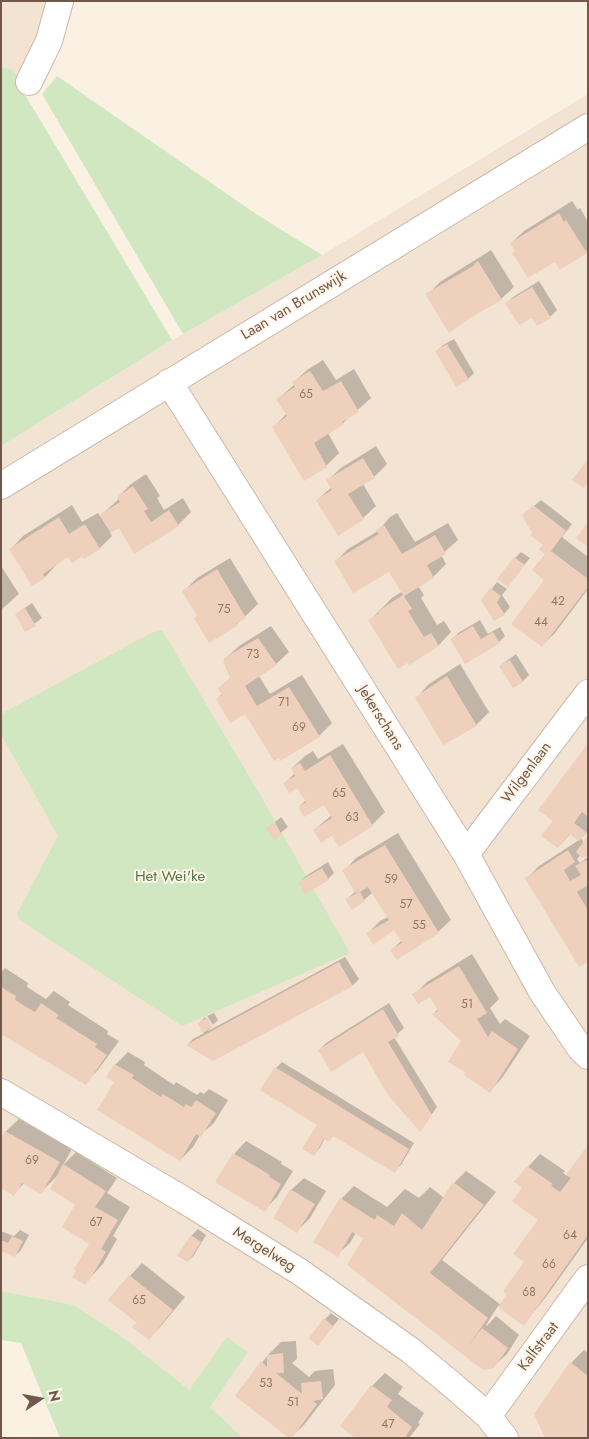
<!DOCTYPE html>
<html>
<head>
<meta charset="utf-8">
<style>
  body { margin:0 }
  #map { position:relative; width:589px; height:1439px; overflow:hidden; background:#fbf1e3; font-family:Jost,sans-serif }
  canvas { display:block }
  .frame { position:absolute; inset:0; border:2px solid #71584a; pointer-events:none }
  .north { position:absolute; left:15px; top:1374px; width:50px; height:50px; -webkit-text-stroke:4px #fef6e8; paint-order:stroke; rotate:78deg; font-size:14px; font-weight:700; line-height:20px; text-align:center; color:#71584a }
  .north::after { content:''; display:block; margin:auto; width:18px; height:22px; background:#71584a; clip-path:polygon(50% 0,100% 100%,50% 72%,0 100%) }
</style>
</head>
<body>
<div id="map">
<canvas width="589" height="1439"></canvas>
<div class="frame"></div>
<div class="north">N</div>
</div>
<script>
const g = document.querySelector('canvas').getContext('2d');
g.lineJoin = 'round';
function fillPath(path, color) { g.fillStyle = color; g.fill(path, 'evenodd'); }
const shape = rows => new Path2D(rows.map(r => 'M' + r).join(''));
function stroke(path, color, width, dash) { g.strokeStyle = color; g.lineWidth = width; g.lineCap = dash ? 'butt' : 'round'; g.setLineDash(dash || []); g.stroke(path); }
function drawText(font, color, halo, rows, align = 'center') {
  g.font = font + ' Jost,sans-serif'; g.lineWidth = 4; g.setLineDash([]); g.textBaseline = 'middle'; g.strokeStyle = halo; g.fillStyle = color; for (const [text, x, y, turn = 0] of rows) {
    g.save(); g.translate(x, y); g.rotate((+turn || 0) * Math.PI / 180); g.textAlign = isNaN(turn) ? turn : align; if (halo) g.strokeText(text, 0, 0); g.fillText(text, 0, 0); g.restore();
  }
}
fillPath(shape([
  [1,1,52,1,44,34,17,76,11,69,1,67],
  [588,94,588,1438,243,1438,210,1407,248,1352,227,1338,189,1391,120,1335,74,1305,1,1291,1,446,172,340,322,255]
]), '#f2e3d2');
fillPath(shape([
  [1,67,11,69,17,76,18,83,172,340,1,446],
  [57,76,256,214,322,255,183,334,42,94],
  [162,630,259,793,350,953,182,1026,20,920,17,914,58,836,1,734,1,714,151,633],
  [1,1291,74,1305,120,1335,189,1390,227,1337,248,1352,210,1407,243,1438,60,1438,21,1343,1,1340]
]), '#d1e7c2');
fillPath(shape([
  [572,201,578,210,580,208,588,222,588,250,586,252,555,260,514,253,516,251,511,243,524,231],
  [491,250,514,287,501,299,427,295,440,282],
  [539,281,557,310,550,317,538,324,533,316,507,303,513,297],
  [454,339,474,373,468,379,436,352,443,345],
  [323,360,336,380,354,369,371,398,343,423,328,433,339,453,326,466,304,479,274,427,287,413,278,399,295,384,294,382,307,370],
  [376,446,387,464,374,477,363,484,376,506,363,518,317,500,332,487,328,480,341,468],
  [146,474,160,496,157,498,164,510,183,498,191,512,178,525,134,552,120,526,110,532,112,536,100,548,84,558,83,555,69,555,56,563,57,564,45,577,11,549,23,536,72,505,82,522,98,513,100,516,120,498,118,497,131,484],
  [541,500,572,524,562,537,588,557,588,589,555,633,542,645,547,554,545,544,533,533,523,515],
  [397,513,415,542,448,523,458,540,441,555,446,564,433,577,418,586,424,595,421,598,437,625,444,621,451,632,439,645,409,664,370,620,392,598,403,591,389,570,336,561,348,549,378,531,390,517],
  [521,552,530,558,508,585,515,558],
  [230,558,258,604,236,625,198,615,184,591,197,578],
  [1,566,19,594,2,609,1,608],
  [497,582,507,589,502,595,510,607,504,614,483,600],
  [32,603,42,618,26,630,16,614],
  [480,620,488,634,500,627,505,636,499,642,452,640,458,633],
  [271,626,289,652,276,664,259,676,270,694,302,675,332,723,319,736,246,713,217,699,223,693,220,688,231,677,224,661,225,659,239,646],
  [516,654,529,675,523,681,500,666],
  [460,664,489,712,476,725,417,697,429,684],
  [343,744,385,812,372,825,339,845,332,834,314,830,332,815,324,803,299,807,306,800,298,787,285,783,295,773,292,768,305,756,313,751,318,759],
  [588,746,588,831,581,838,584,843,581,855,577,859,580,863,588,857,588,960,527,878,539,866,579,840,570,834,558,847,555,821],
  [281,817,288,827,274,838,268,828],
  [398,833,451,920,438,932,392,950,402,940,395,928,368,933,380,921,388,917,373,892,364,900,352,908,347,899,356,891,344,871,356,858],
  [328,862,334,873,328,879,300,882,306,876],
  [472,954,499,999,490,1008,500,1024,505,1019,530,1036,502,1078,490,1091,462,1041,433,1014,438,1009,430,995,414,995,427,982],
  [345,957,359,979,353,985,213,1060,188,1044,193,1039,204,1033,199,1023,205,1017,210,1026,212,1026,208,1031],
  [5,968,28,983,27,987,46,999,54,991,70,1002,68,1005,108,1031,107,1034,119,1041,98,1070,85,1083,1,1032,1,972],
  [389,1003,404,1028,394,1037,437,1107,420,1131,363,1050,319,1050,326,1043],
  [214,1013,218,1020,213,1025,207,1016],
  [128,1052,145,1062,144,1065,174,1085,176,1082,197,1095,200,1092,204,1094,209,1089,228,1100,214,1123,200,1135,193,1147,180,1160,116,1081,115,1065],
  [282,1062,414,1143,401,1165,394,1171,334,1135,329,1140,325,1138,320,1148,314,1154,319,1124,276,1068],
  [19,1119,72,1149,63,1165,76,1152,117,1178,107,1193,130,1207,113,1236,117,1239,103,1264,85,1283,90,1244,77,1204,57,1176,40,1193,24,1183,14,1194,1,1139,6,1131],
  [246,1141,282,1162,281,1164,293,1171,277,1197,264,1210,234,1154],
  [588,1147,588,1238,546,1297,524,1324,498,1306,486,1325,487,1326,496,1316,519,1335,507,1354,493,1367,483,1369,368,1232,356,1233,350,1243,337,1255,341,1199,354,1186,387,1207,405,1189,419,1198,430,1187,444,1198,454,1183,466,1171,496,1192,442,1260,501,1305,526,1262,540,1220,524,1188,528,1167,540,1154,565,1171,563,1173,567,1176],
  [304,1178,326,1191,310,1218,297,1231,291,1190],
  [198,1229,206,1235,194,1255,188,1261,191,1236],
  [20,1230,29,1235,21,1250,15,1256,1,1250,1,1233,3,1232,14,1236],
  [142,1263,185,1297,161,1326,149,1338,139,1323,130,1276],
  [331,1313,339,1319,318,1344,325,1319],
  [296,1341,297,1359,292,1363,309,1377,315,1371,333,1369,335,1385,304,1425,291,1437,236,1396,268,1355,281,1342],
  [584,1350,588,1353,588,1438,535,1414,571,1363],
  [385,1373,403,1387,398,1394,424,1413,418,1423,420,1424,409,1438,363,1438,372,1386]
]), '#0003');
fillPath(shape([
  [559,213,564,222,566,220,587,253,560,270,555,262,528,278,512,253,515,252,510,243],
  [478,261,502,300,473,316,449,333,425,294,475,265,474,264],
  [532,287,551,318,537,326,532,318,519,325,505,303],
  [447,344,469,380,456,387,435,351],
  [310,371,323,391,341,381,359,412,342,422,344,424,314,443,327,467,304,481,272,427,287,416,276,399,295,387,292,382],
  [363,458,375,478,348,494,364,519,338,536,316,500,332,490,326,480],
  [588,459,588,482,583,488,572,480],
  [133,486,148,509,144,511,151,522,169,510,179,526,134,554,119,528,111,533,99,515,120,502,117,497],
  [533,505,566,531,551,551,588,579,588,587,542,647,511,624,544,580,532,570,545,554,539,550,543,545,530,535,532,533,522,515,528,511],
  [59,517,69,534,85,524,100,549,84,559,82,557,72,563,68,557,43,574,45,578,32,586,9,549],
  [588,522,588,547,576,538],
  [384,525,402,554,435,535,446,554,427,565,434,578,404,596,412,609,408,611,424,637,431,633,439,646,409,665,407,663,398,669,368,620,379,613,378,611,403,595,389,572,353,593,334,561,379,534,376,530],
  [514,557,525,565,508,587,497,579],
  [217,569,246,618,236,624,237,626,209,643,194,618,197,616,182,591],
  [490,588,501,596,497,602,505,615,494,621,481,600],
  [25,608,36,626,25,632,15,614],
  [473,626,481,639,493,632,500,643,465,664,450,639],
  [258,638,277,665,245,686,257,706,289,687,320,737,280,761,279,758,274,761,245,714,230,723,216,699,222,695,218,688,230,678,223,661,225,660,224,658],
  [510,660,523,682,513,688,499,666],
  [447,676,477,726,443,745,415,697],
  [588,743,588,817,582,812,574,823,586,832,579,841,569,834,558,848,541,836,553,821,538,810],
  [330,755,373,826,339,847,332,836,321,843,313,830,332,818,324,805,304,817,298,807,306,802,297,788,289,793,283,783,295,776,291,768,300,763,305,771],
  [275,822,282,835,274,840,266,828],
  [588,835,588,855,582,858,576,852],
  [385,845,439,933,397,960,390,950,402,943,394,930,373,945,366,933,389,920,368,887,360,892,365,901,352,910,345,899,360,892,355,893,342,870],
  [568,850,575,862,564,870,570,881,581,875,575,866,586,860,588,863,588,885,577,892,588,910,588,962,579,967,525,878],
  [322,868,329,880,305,894,298,882],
  [339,962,353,986,213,1061,186,1045],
  [459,966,487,1013,477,1019,488,1037,492,1031,518,1049,490,1093,464,1075,465,1072,448,1062,461,1041,432,1014,438,1011,430,997,418,1004,412,994],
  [1,987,16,996,15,1000,35,1012,41,1003,59,1015,56,1018,97,1044,95,1047,107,1055,86,1085,1,1034],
  [383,1009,399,1036,388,1042,432,1115,420,1132,388,1095,363,1052,331,1072,318,1050],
  [207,1018,212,1027,203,1033,197,1023],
  [114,1064,134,1075,132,1078,161,1097,163,1094,184,1107,186,1104,191,1107,196,1100,216,1113,201,1137,196,1134,180,1161,97,1110,114,1082,106,1077],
  [275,1067,409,1149,395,1173,333,1136,329,1142,324,1139,314,1156,302,1149,317,1125,260,1090],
  [5,1131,60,1162,41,1194,22,1183,14,1196,1,1188,1,1137],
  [588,1145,588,1235,524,1326,498,1307,507,1294,503,1291,524,1262,513,1254,538,1220,512,1201,522,1188,514,1182,527,1166,553,1184,551,1186,560,1192,571,1178,566,1175],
  [233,1153,270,1175,269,1177,281,1184,265,1212,215,1182],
  [63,1164,106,1191,95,1207,118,1220,101,1249,106,1252,90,1279,85,1285,72,1277,76,1271,74,1269,89,1244,62,1227,75,1205,50,1189],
  [453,1182,484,1205,430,1273,488,1318,468,1346,482,1328,508,1348,494,1368,483,1370,347,1265,363,1238,352,1232,338,1257,313,1242,340,1198,375,1220,377,1215,394,1226,402,1213,422,1230],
  [290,1189,315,1204,297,1233,273,1218],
  [191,1235,201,1242,188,1262,177,1256],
  [12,1236,23,1241,15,1257,1,1251,1,1240,8,1243],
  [129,1275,173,1310,149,1340,132,1327,137,1323,108,1300],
  [324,1318,333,1326,318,1346,309,1338],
  [283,1353,284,1373,276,1373,302,1394,301,1383,321,1381,323,1399,313,1401,317,1404,292,1438,289,1438,235,1396,261,1361,267,1367,267,1355],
  [570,1362,588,1376,588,1438,545,1438,534,1414],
  [371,1385,392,1400,387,1407,412,1427,406,1436,409,1438,355,1438,340,1426]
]), '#efd0bc');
const minor = shape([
  [29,82,49,41,60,1],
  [169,382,466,854,542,992,580,1048,588,1056],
  [1,486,588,127],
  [466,854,588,693],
  [1,1092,184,1200,300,1272,410,1350,450,1383,488,1416,505,1438],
  [488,1416,588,1278]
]);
stroke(minor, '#cbb9aa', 28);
stroke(minor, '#fff', 26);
drawText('12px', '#907666', null, [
  ["65",306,395],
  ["42",558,602],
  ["75",224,610],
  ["44",541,623],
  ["73",253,655],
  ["71",284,703],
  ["69",299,728],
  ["65",339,794],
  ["63",352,818],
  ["59",391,880],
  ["57",406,905],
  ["55",419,926],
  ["51",467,1005],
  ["69",32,1161],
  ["67",96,1223],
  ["64",570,1236],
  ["66",549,1265],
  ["68",529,1293],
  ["65",139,1301],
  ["53",266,1384],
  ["51",293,1403],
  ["47",388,1425]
]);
drawText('15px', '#71584a', '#fef6e8', [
  ["Laan van Brunswijk",294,306,-31],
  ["Jekerschans",380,718,58],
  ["Wilgenlaan",527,773,-53],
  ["Mergelweg",264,1250,32],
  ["Kalfstraat",539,1347,-53]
]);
drawText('15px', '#537743', '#fef6e8', [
  ["Het Wei'ke",170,877]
]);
</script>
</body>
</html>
